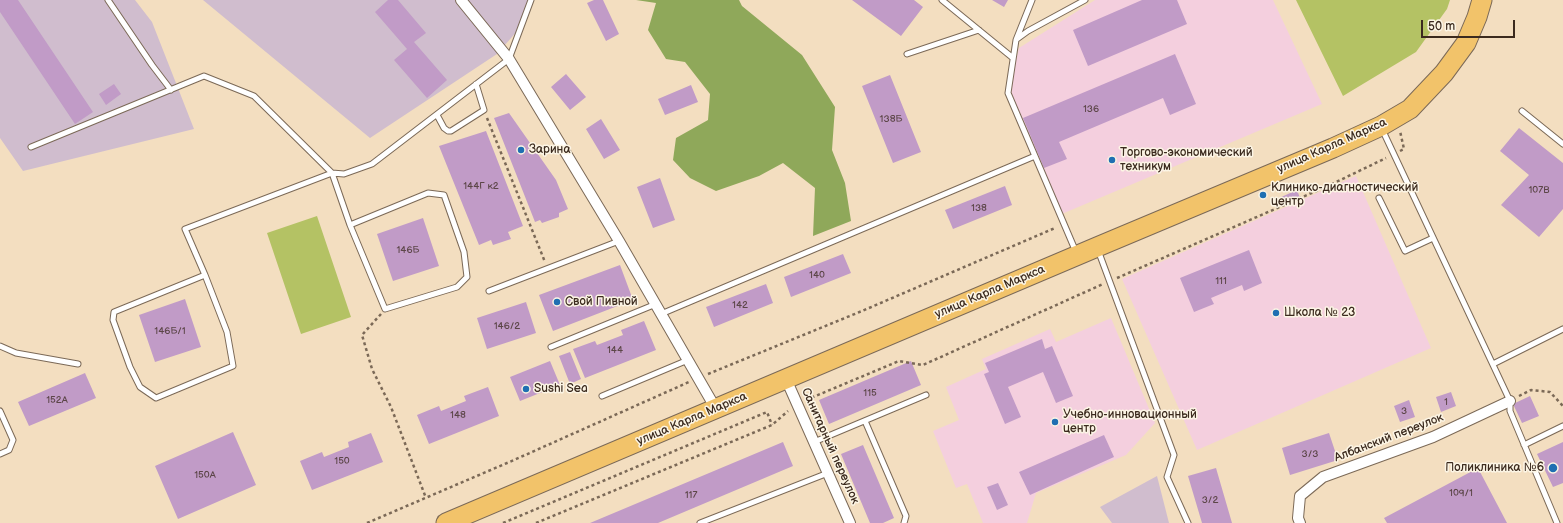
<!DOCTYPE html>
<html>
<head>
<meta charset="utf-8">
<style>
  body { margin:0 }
  #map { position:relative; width:1563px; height:523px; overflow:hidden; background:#f3dec0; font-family:"Balsamiq Sans",sans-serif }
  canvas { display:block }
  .scale { position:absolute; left:1421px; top:20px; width:94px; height:18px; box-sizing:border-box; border:2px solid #3b2a1e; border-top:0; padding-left:5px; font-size:12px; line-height:14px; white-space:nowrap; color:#3b2a1e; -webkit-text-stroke:3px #fcf5e5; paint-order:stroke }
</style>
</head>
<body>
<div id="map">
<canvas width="1563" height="523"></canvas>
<div class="scale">50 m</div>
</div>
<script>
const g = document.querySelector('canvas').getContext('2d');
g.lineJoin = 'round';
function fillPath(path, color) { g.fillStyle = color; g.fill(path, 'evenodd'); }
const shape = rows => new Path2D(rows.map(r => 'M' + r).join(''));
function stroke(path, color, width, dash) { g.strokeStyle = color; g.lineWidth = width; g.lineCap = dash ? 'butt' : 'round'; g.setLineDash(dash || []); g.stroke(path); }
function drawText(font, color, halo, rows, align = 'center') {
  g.font = font + ' "Balsamiq Sans",sans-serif'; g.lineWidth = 3; g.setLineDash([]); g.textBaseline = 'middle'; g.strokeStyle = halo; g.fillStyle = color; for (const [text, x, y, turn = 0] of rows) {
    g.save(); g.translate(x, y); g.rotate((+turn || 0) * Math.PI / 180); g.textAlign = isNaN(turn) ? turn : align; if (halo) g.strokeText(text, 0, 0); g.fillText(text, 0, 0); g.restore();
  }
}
fillPath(shape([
  [1095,0,1273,0,1322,104,1057,216,1008,93,1019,48],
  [1356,176,1431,348,1197,450,1122,279],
  [1111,318,1155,423,1126,455,1036,493,1027,523,983,523,967,484,956,488,933,431,959,420,946,387,986,369,982,359,1050,329,1056,342]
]), '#f4cfde');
fillPath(shape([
  [0,0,135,0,152,22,194,129,23,171,0,138],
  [203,0,528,0,519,29,497,54,370,138],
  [1157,476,1169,523,1112,523,1100,507]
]), '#d0bdce');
fillPath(shape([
  [1296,0,1450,0,1447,9,1416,52,1343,96],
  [317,216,351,317,301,334,267,233]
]), '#b4c264');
fillPath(shape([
  [636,0,739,0,742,6,802,55,835,107,832,150,845,183,851,221,813,236,815,188,783,163,759,176,716,191,690,178,673,160,676,138,708,120,710,94,685,62,666,59,648,30,656,3]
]), '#8fa85a');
fillPath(shape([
  [0,0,18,0,93,112,75,124,0,12],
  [388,0,398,0,426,33,414,42,447,80,427,98,394,60,407,49,375,12],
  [594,0,603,0,619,34,606,41,587,3],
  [852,0,914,0,923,7,901,36],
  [992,0,1008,0,1004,7],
  [1142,0,1177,0,1187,24,1088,66,1073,30],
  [1175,54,1196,104,1170,115,1163,98,1059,142,1067,159,1044,168,1023,118],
  [566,74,586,97,570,110,551,87],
  [890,75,921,152,893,163,862,86],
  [114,84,121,94,106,105,99,94],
  [691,85,698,102,665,115,658,99],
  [509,113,556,180,568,209,559,213,559,217,542,223,540,220,535,222,494,118],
  [601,119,620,150,604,159,586,129],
  [1519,128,1563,163,1563,209,1539,237,1501,205,1529,175,1500,151],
  [486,131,523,226,508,232,511,239,493,245,491,240,479,245,439,146],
  [660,178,675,220,653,228,637,187],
  [1005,186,1012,205,953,229,945,210],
  [1297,190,1300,198,1282,205,1279,198],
  [423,218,439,266,393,281,377,234],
  [1249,250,1262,283,1244,291,1242,285,1211,298,1214,304,1194,312,1180,278],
  [843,254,851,273,791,297,784,277],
  [620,265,633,300,553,331,539,295],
  [766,284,773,303,714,327,706,307],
  [185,299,201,347,155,362,139,315],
  [526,302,536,333,487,349,477,318],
  [644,321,656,350,585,378,573,349,595,341,597,345,623,335,621,330],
  [1042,339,1045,349,1052,346,1073,396,1056,403,1043,372,1008,387,1021,417,1005,424,984,374,989,372,985,363],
  [570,352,581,379,570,384,559,356],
  [550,361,560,385,520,401,510,377],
  [911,361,921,385,829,424,819,400],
  [85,373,96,398,29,426,18,402],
  [488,387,499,416,429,444,417,415,439,406,441,411,466,401,464,396],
  [1451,392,1456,406,1441,412,1436,397],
  [1530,396,1539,416,1522,423,1513,404],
  [1409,400,1415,417,1400,422,1394,406],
  [233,432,256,485,178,519,155,466],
  [371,433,383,462,312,490,300,461,322,452,324,457,349,447,348,442],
  [1329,433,1338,460,1290,475,1282,448],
  [1104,435,1114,457,1030,495,1019,472],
  [783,442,793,466,658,523,590,523],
  [1563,442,1563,483,1553,487,1537,454],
  [863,445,894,518,883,523,870,523,841,454],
  [1216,468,1232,523,1202,523,1188,476],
  [1478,468,1507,523,1387,523,1384,518],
  [998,483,1008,505,997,510,987,487]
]), '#c19bc7');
const lane = shape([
  [108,0,152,65,171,90],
  [942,0,1013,58],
  [1032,0,1016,40,1008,93,1076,252],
  [1017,39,1028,31,1085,0],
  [907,54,979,30],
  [1522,111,1563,144],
  [437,115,444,128,448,131,451,131,484,110,476,84],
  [1382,129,1510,401,1510,411,1557,523],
  [31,147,204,76,254,96,332,173,344,174,372,164,509,59,531,0],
  [1379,198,1405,251,1433,238],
  [1098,250,1174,455,1167,477,1188,523],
  [205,275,114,312,113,320,130,367,140,387,156,398,233,366,227,332,205,275,185,229,332,173,350,225,385,309,457,287,467,277,464,252,444,195,428,193,350,225],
  [489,291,619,241],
  [661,314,1035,156],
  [0,346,16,353,78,364],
  [551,347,656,304],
  [1493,364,1563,329],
  [602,396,688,360],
  [0,411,13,440,9,450,0,454],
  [865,421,906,516,904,523],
  [814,442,926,395],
  [1524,445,1563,426],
  [700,523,828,473]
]);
const street = shape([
  [461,0,509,59,619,241,716,409],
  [786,379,850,523],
  [1300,523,1298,518,1300,496,1323,477,1433,437,1510,401]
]);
const highway = shape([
  [446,523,1097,247,1333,148,1381,126,1410,109,1444,73,1466,43,1477,17,1482,0]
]);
stroke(lane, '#7b6957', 7);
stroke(street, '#7b6957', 12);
stroke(highway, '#7b6957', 21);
stroke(shape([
  [487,118,545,262],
  [1400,151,1404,149,1400,131],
  [1117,278,1330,185,1386,158],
  [381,314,362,335,372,369,391,407,426,498],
  [708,374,862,311,1055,228],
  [1519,396,1531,390,1550,392,1563,406],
  [806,400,899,361,923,365,1103,284],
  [367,523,514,460,689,382],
  [503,523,767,412,772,425],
  [536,523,772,425,788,411]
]), '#7b6957', 2.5, [3, 3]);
stroke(lane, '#fff', 5);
stroke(street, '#fff', 10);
stroke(highway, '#f2c36a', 19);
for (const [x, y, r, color] of [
  [521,150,4,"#1f6fb2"],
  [1112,160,4,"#1f6fb2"],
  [1263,195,4,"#1f6fb2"],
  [557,302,4,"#1f6fb2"],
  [1276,313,4,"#1f6fb2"],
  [526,389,4,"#1f6fb2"],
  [1055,422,4,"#1f6fb2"],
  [1553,468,5,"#1f6fb2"]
]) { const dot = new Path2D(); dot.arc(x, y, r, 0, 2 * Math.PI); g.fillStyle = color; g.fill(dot); stroke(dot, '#fcf5e5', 1.5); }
drawText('10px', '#5c4648', null, [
  ["136",1091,109],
  ["138Б",891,119],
  ["144Г к2",481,186],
  ["107В",1539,190],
  ["138",979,208],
  ["146Б",408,250],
  ["140",817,275],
  ["111",1221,281],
  ["142",740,305],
  ["146/2",507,326],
  ["146Б/1",170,331],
  ["144",615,350],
  ["115",870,393],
  ["152А",57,400],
  ["1",1446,402],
  ["3",1404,411],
  ["148",458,415],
  ["3/3",1310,454],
  ["150",342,461],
  ["150А",205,475],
  ["109/1",1461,493],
  ["117",691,495],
  ["3/2",1210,500]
]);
drawText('12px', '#3b2a1e', '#fcf5e5', [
  ["улица Карла Маркса",1332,146,-24],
  ["улица Карла Маркса",990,292,-23],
  ["улица Карла Маркса",692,419,-23],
  ["Албанский переулок",1389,438,-21],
  ["Санитарный переулок",830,446,66]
]);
drawText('12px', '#3b2a1e', '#fcf5e5', [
  ["Зарина",529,150],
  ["Торгово-экономический",1120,153],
  ["техникум",1120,167],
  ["Клинико-диагностический",1271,188],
  ["центр",1271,202],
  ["Свой Пивной",565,302],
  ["Школа № 23",1284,313],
  ["Sushi Sea",534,389],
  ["Учебно-инновационный",1063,415],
  ["центр",1063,429],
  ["Поликлиника №6",1544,468,"right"]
], 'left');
</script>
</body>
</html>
